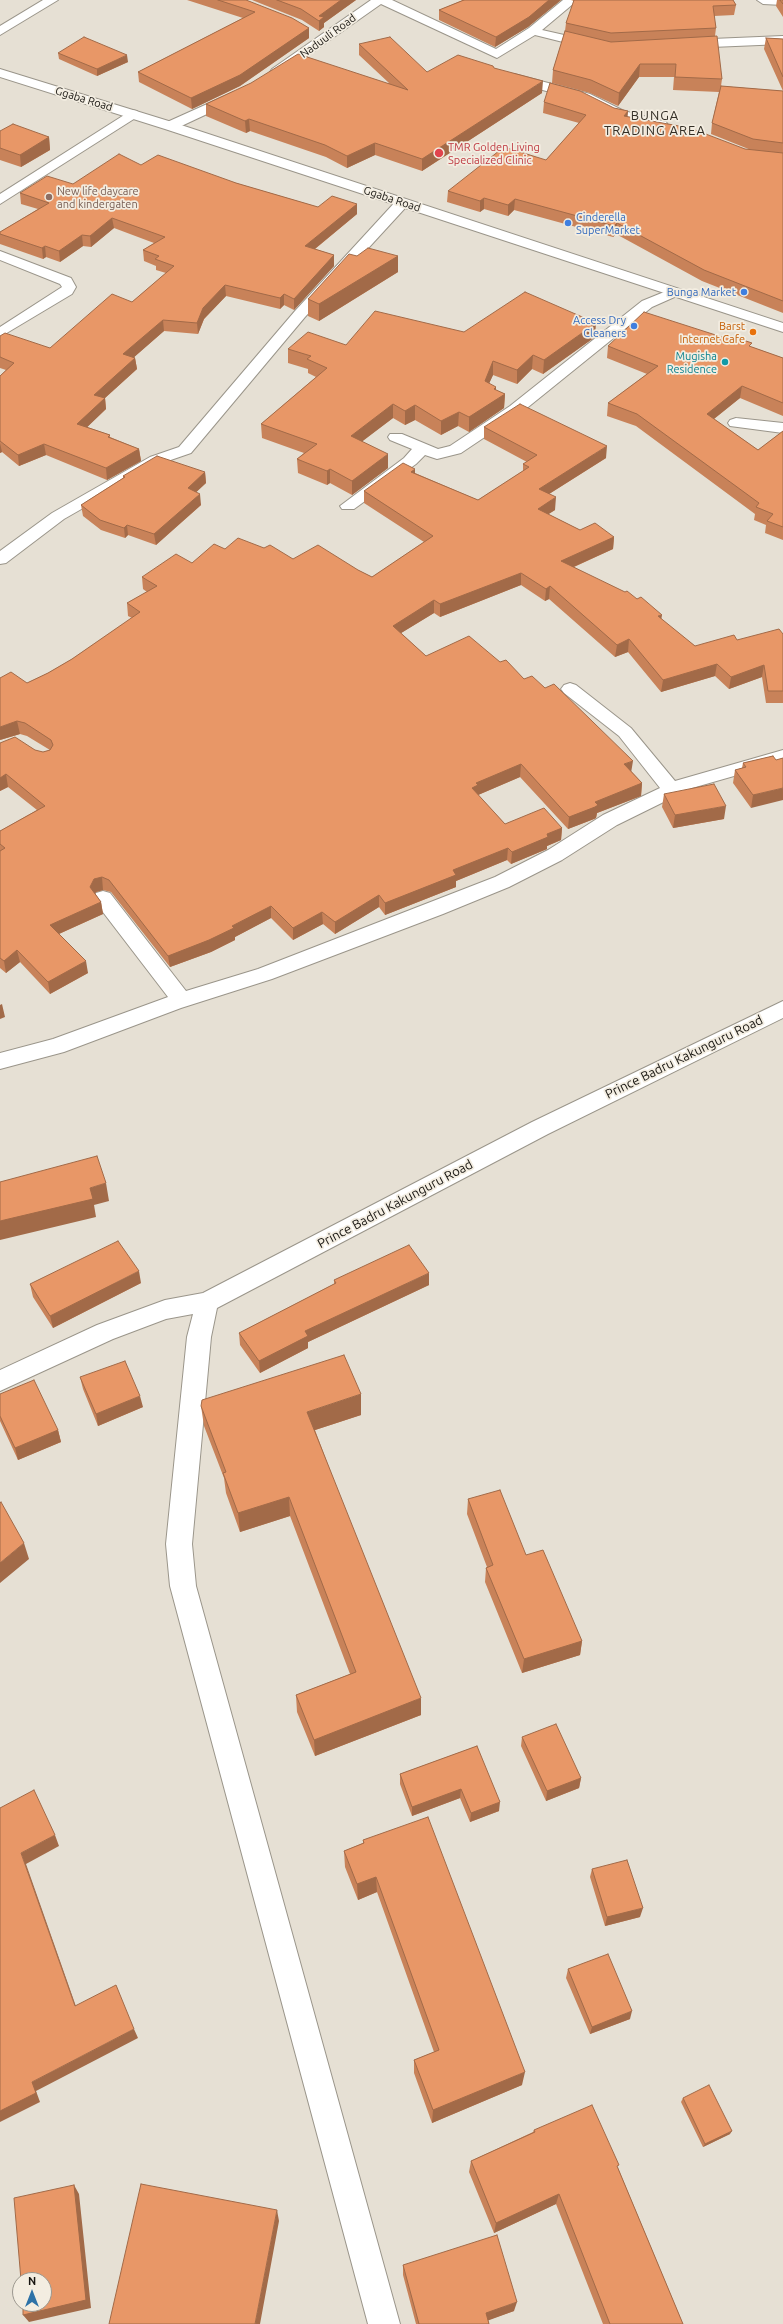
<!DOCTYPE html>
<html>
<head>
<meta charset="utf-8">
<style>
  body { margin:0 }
  #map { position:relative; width:783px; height:2324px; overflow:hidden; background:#e6e0d4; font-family:Ubuntu,sans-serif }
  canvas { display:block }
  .north { position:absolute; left:12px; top:2272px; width:40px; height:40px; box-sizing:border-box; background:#f3ede1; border:1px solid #9b978e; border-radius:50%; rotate:0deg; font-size:11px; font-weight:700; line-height:16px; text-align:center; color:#171511 }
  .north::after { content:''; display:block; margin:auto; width:14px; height:18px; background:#2d72a7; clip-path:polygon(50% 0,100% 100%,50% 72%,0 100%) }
</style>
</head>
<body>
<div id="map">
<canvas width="783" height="2324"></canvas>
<div class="north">N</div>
</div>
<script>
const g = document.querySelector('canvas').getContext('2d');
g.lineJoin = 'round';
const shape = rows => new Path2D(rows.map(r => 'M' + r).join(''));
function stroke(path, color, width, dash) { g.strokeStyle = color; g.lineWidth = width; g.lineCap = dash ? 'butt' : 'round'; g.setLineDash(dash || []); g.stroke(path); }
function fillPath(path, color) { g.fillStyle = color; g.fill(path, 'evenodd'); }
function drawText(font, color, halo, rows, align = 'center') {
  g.font = font + ' Ubuntu,sans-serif'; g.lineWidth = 3.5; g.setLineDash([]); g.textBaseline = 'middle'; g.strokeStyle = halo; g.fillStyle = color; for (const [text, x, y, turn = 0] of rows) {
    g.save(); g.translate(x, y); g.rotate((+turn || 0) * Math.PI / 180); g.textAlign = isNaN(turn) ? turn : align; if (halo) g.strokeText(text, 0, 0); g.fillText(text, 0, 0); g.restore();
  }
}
const minor = shape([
  [43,0,58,0,0,35,0,26,43,0],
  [371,0,392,0,496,49,529,28,563,0,574,0,573,4,542,30,595,42,597,45,591,49,535,35,497,58,381,4,280,75,272,75,270,72,272,69,371,0],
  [757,0,783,0,783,5,763,4,757,0],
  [783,36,783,44,688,48,682,44,688,40,783,36],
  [514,74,590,94,624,111,666,122,668,125,661,129,614,117,580,100,509,81,508,78,509,75,514,74],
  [234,92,239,93,240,96,239,99,175,129,170,130,163,126,165,123,234,92],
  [132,110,137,111,139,114,137,117,0,204,0,194,132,110],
  [402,199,409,203,407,206,305,317,191,453,162,463,64,519,6,563,0,564,0,551,52,513,150,457,179,447,295,311,397,200,402,199],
  [0,251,71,278,76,287,72,294,0,337,0,327,62,287,60,284,0,260,0,251],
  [674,288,681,292,679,295,652,307,522,412,461,453,437,459,425,455,416,464,354,509,342,509,340,506,404,458,412,449,390,440,388,437,390,434,402,434,438,449,450,446,510,406,642,301,674,288],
  [736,418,783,423,783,433,730,426,728,423,730,420,736,418],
  [570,683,576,685,631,728,675,781,783,750,783,762,692,788,617,825,562,860,509,887,443,914,272,979,181,1008,64,1052,0,1069,0,1053,53,1039,168,997,96,903,93,898,96,893,103,891,110,893,186,991,258,969,495,877,548,850,603,815,660,788,619,736,564,693,561,689,564,685,570,683],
  [783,1001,783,1018,548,1134,217,1308,211,1337,192,1544,196,1586,400,2324,368,2324,170,1586,166,1544,187,1337,193,1314,166,1319,113,1339,0,1391,0,1370,97,1325,165,1300,203,1293,532,1122,783,1001]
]);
const secondary = shape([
  [0,69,175,123,783,323,783,332,165,129,0,77,0,69]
]);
stroke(minor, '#9a958a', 2);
stroke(secondary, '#9a958a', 2);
fillPath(minor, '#fff');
fillPath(secondary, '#fff');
fillPath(shape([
  [187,0,246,0,309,28,309,38,240,86,192,109,139,82,138,72,243,18],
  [252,0,356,0,324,23,324,27,319,31,302,20],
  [461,0,561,0,528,27,495,47,439,20,439,10,463,0],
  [571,0,733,0,736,5,734,15,714,16,716,28,715,36,722,79,721,86,783,91,783,313,702,281,616,234,613,237,514,210,508,216,484,209,480,212,447,202,448,191,546,160,579,123,543,113,544,102,614,108,628,111,627,117,745,149,751,150,711,134,712,123,719,92,673,90,674,77,639,77,618,106,590,93,552,83,553,70,565,31,566,23,574,1],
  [777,0,783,0,783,17,776,6],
  [766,38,783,39,783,91,764,49],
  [359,44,427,72,542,93,422,171,375,155,347,168,326,157,250,131,246,133,206,116,206,104,389,83,359,55],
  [58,53,128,62,97,76,59,59],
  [0,131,49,137,50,150,21,167,0,160],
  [141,165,236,183,318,207,357,204,357,214,315,249,334,255,334,266,294,310,284,305,280,309,226,296,204,319,198,334,164,331,134,357,135,358,137,369,105,398,106,409,87,427,110,435,110,437,139,449,141,461,107,480,46,455,19,466,2,452,0,453,0,376,6,370,0,368,0,336,50,348,132,302,166,273,156,270,156,266,144,261,143,250,154,243,114,228,91,247,83,246,60,262,46,257,43,259,0,244,0,232,38,209,21,204,20,193,73,184],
  [357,256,398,256,398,272,319,321,308,316,308,299],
  [464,332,595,337,543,374,532,369,517,384,493,375,489,383,496,390,505,394,504,408,469,432,458,426,441,435,415,420,405,425,393,418,362,441,388,468,352,495,330,483,327,485,298,473,297,459,304,453,262,438,261,424,316,377,308,373,308,369,288,363,288,349,346,345],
  [608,346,752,347,783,358,783,416,740,398,714,419,758,450,783,431,783,540,765,533,766,525,754,520,755,514,636,426,607,416,608,403,647,374,607,358],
  [484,427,606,458,549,494,555,510,548,514,580,530,614,537,613,549,574,567,661,619,695,646,783,634,783,703,766,703,762,677,729,689,715,676,661,692,628,652,615,657,549,599,545,601,521,585,440,617,434,613,401,633,426,656,500,662,524,679,632,772,642,783,641,796,597,813,596,818,594,819,568,829,520,777,478,795,505,824,562,828,561,840,547,846,547,849,511,864,507,860,456,881,456,887,385,915,379,907,335,934,323,924,293,940,271,918,235,937,235,940,211,952,170,967,111,892,103,890,96,892,95,893,101,902,103,914,59,934,88,973,50,994,20,962,6,973,0,968,0,831,37,810,8,787,0,791,0,743,43,752,50,750,27,736,20,734,0,740,27,683,48,673,72,659,132,618,128,616,127,603,147,592,143,589,142,577,192,563,225,549,293,559,358,570,372,577,424,542,364,503,364,491,415,469,415,473,478,500,523,471,523,464,527,462,484,439],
  [205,472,206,483,196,492,201,505,156,545,128,535,125,538,101,530,83,516,81,505,123,478,123,476],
  [773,756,751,808,733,783,735,770,742,768,743,763],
  [664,794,724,819,673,828,662,807],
  [334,1280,429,1285,308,1342,308,1348,260,1373,240,1345,239,1333,334,1284],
  [141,1283,53,1328,33,1297,30,1284],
  [80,1377,143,1407,98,1426,83,1389],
  [0,1394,58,1430,61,1442,18,1460,0,1421],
  [201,1406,361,1415,315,1430,421,1715,315,1756,297,1712,296,1695,350,1674,290,1516,240,1532,226,1493,224,1478,204,1426],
  [468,1499,582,1641,580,1655,522,1673,485,1582,486,1568,487,1567,467,1514],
  [522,1737,581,1778,579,1788,546,1801,521,1746],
  [477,1746,499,1811,470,1822,460,1798,412,1816,400,1784,400,1774],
  [363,1840,522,2085,432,2123,414,2073,414,2060,434,2052,377,1892,358,1900,345,1867,344,1851,363,1843],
  [592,1869,640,1917,605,1926,590,1877],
  [568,1969,630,2019,590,2034,566,1978],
  [683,2098,730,2134,703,2147,681,2102],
  [534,2130,618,2168,683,2324,603,2324,556,2204,494,2233,469,2172,471,2161,533,2132],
  [403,2265,514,2311,488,2320,489,2324,416,2324,403,2275]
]), '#c88259');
fillPath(shape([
  [341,0,356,0,324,23,324,27,319,31,319,16],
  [549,0,561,0,528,27,495,47,496,37],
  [309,28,309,38,240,86,192,109,191,98],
  [127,55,128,62,97,76,97,69],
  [640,64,639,77,618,106,619,93],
  [543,81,542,93,422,171,422,159],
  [628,111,627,122,624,116],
  [249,119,250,131,246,133,245,121],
  [49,137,50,150,21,167,20,155],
  [375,143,375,155,347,168,347,156],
  [484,198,484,209,480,212,480,201],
  [515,199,514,210,508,216,508,205],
  [357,204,357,214,305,257,305,246],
  [112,218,114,228,91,247,90,236],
  [617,223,616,234,613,237,614,226],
  [82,235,83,246,60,262,59,251],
  [45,246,46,257,43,259,42,248],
  [334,255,334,266,294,310,294,299],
  [398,256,398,272,319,321,319,304],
  [225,285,226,296,204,319,198,334,197,323,203,308],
  [284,294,284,305,280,309,280,298],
  [163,320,164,331,124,366,123,354],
  [596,323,595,337,543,374,544,360],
  [533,355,532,369,517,384,517,370],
  [135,358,137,369,105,398,106,409,79,435,77,424,94,395],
  [493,361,493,375,484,395,485,381],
  [742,386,740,398,705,426,707,414],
  [496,387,496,400,505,394,504,408,469,432,469,417],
  [393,404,393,418,351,450,351,436],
  [415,405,415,420,405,425,405,411],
  [459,412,458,426,441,435,441,421],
  [0,443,2,452,0,453],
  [44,444,46,455,19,466,18,455],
  [607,446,606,458,538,501,539,489],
  [139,449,141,461,107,480,106,468],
  [388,454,388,468,352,495,352,481],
  [330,469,330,483,327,485,327,471],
  [415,469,415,481,411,472],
  [205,472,206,483,189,499,188,488],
  [200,494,201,505,156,545,154,534],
  [556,497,555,510,538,521,538,509],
  [127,525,128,535,125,538,124,528],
  [614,537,613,549,560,573,561,561],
  [521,573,521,585,440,617,440,604],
  [550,586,549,599,545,601,546,589],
  [434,600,434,613,393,638,393,626],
  [662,615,660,627,658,616],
  [629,639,628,652,615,657,617,645],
  [717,664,715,676,661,692,663,680],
  [764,665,762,677,729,689,731,677],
  [17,721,20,734,0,740,0,727],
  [633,761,631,773,624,764],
  [521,764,520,777,478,795,472,788,476,783],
  [6,774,8,787,0,791,0,778],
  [642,783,641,796,597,813,596,818,594,819,568,829,569,817,595,802],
  [783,788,783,800,751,808,753,795],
  [726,806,724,819,673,828,675,815],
  [562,828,561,840,547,846,547,849,511,864,512,852,547,834],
  [508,848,507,860,456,881,456,887,385,915,385,903,453,870],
  [102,877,103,890,96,892,92,899,90,887,94,879],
  [379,895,379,907,335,934,335,922],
  [101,902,103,914,52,937,50,925],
  [271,906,271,918,235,937,235,940,211,952,170,967,168,956,232,926],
  [322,912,323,924,293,940,293,928],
  [17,950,20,962,6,973,4,961],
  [86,961,88,973,50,994,48,982],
  [2,1004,5,1017,0,1019,0,1005],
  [106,1183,109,1201,94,1205,96,1217,0,1240,0,1221,90,1188],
  [139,1271,141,1283,53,1328,50,1316],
  [429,1273,429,1285,308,1342,308,1348,260,1373,259,1361,305,1331],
  [361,1394,361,1415,309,1432,307,1412],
  [140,1396,143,1407,98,1426,96,1414],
  [58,1430,61,1442,18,1460,15,1448],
  [289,1497,290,1516,240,1532,238,1513],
  [24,1543,29,1559,0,1583,0,1563],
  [582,1641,580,1655,522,1673,524,1659],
  [421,1698,421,1715,315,1756,314,1740],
  [581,1778,579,1788,546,1801,547,1791],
  [461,1789,460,1798,412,1816,412,1807],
  [500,1802,499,1811,470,1822,471,1813],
  [55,1835,59,1846,26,1864,79,2015,75,2006,21,1853],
  [376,1877,377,1892,358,1900,357,1884],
  [643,1908,640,1917,605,1926,607,1917],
  [632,2011,630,2019,590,2034,592,2027],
  [134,2029,138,2038,36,2091,40,2102,0,2122,0,2111,32,2082],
  [525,2072,522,2085,432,2123,433,2110],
  [732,2131,730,2134,703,2147,705,2144],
  [74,2185,79,2194,91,2308,29,2322,23,2315],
  [559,2194,556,2204,494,2233,496,2223],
  [277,2210,279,2221,260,2324,255,2324],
  [517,2302,514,2311,484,2322,486,2313]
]), '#a26a48');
const building = shape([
  [218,0,246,0,292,18,309,28,240,75,191,98,138,72,255,12,218,0],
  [277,0,341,0,319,16,324,17,319,21,301,9,277,0],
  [464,0,549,0,529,17,496,37,439,10,464,0],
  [574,0,733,0,736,5,713,6,716,28,611,33,566,23,574,0],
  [780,0,783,0,783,4,780,0],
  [565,31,611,42,717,36,722,79,675,77,676,64,640,64,619,93,591,80,553,70,565,31],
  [84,37,127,55,97,69,58,53,84,37],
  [390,37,427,72,458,55,493,66,494,68,543,81,422,159,375,143,347,156,325,145,249,119,245,121,206,104,251,83,298,54,408,90,359,44,390,37],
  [766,38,783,39,783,77,766,38],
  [550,83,580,91,614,108,628,111,624,116,690,128,745,149,783,153,783,301,704,270,617,223,614,226,515,199,508,205,484,198,480,201,448,191,504,147,546,160,586,115,544,102,550,83],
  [721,86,783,91,783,143,753,139,712,123,721,86],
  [13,124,49,137,20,155,0,148,0,131,13,124],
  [119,154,141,165,158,155,236,183,318,207,332,196,357,204,305,246,334,255,294,299,284,294,280,298,225,285,203,308,197,323,163,320,123,354,135,358,94,395,105,398,77,424,110,435,108,437,139,449,106,468,44,444,18,455,0,441,0,376,14,363,0,357,0,336,5,333,50,348,112,294,132,302,174,266,155,259,159,256,143,250,165,237,112,218,90,236,82,235,59,251,45,246,42,248,0,234,0,232,49,203,20,193,47,176,73,184,119,154],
  [368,248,398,256,319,304,308,299,349,254,357,256,368,248],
  [525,292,596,323,544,360,533,355,517,370,493,361,485,381,496,387,494,389,505,394,469,417,459,412,441,421,415,405,405,411,393,404,351,436,388,454,352,481,330,469,327,471,297,459,317,444,261,424,327,368,307,359,311,356,288,349,308,332,346,345,375,311,464,332,525,292],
  [644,312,725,338,728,335,752,343,749,346,783,358,783,403,742,386,707,414,758,450,783,431,783,527,767,521,773,514,756,507,759,503,637,414,608,403,658,366,608,346,644,312],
  [520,404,607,446,539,489,556,497,538,509,580,530,595,523,614,537,561,561,625,592,627,591,637,599,641,597,662,615,658,616,695,646,734,635,737,640,779,629,783,634,783,691,768,691,764,665,731,677,717,664,663,680,629,639,617,645,550,586,546,589,521,573,440,604,434,600,393,626,426,656,469,636,500,662,506,660,524,679,532,676,545,688,554,684,633,761,624,764,642,783,595,802,598,805,595,807,569,817,521,764,476,783,478,785,472,788,505,824,544,808,562,828,547,834,548,837,512,852,508,848,453,870,456,875,385,903,379,895,335,922,322,912,293,928,271,906,232,926,234,928,209,940,168,956,109,880,102,877,94,879,90,887,101,902,50,925,86,961,48,982,17,950,4,961,0,958,0,851,5,848,0,844,0,831,45,806,6,774,0,778,0,743,15,737,35,750,43,752,50,750,53,745,51,740,25,723,17,721,0,727,0,678,11,672,27,683,48,673,72,659,140,612,127,603,157,586,142,577,176,554,192,563,214,544,225,549,238,538,264,548,270,545,293,559,318,545,358,570,372,577,433,536,364,491,403,463,415,469,411,472,478,500,529,467,523,464,537,455,484,427,520,404],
  [157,456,205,472,188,488,200,494,154,534,127,525,124,528,100,520,81,505,125,477,123,476,157,456],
  [773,756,776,760,783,758,783,788,753,795,735,770,746,767,743,763,773,756],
  [714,784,726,806,675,815,664,794,714,784],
  [97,1156,106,1183,90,1188,93,1199,0,1221,0,1182,97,1156],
  [118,1241,139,1271,50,1316,30,1284,118,1241],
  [409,1245,429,1273,305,1331,308,1336,259,1361,239,1333,336,1283,334,1280,409,1245],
  [344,1355,361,1394,307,1412,421,1698,314,1740,296,1695,356,1672,289,1497,238,1513,223,1473,226,1472,201,1406,202,1400,344,1355],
  [125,1361,140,1396,96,1414,80,1377,125,1361],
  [34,1380,58,1430,15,1448,0,1416,0,1394,34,1380],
  [500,1490,526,1555,543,1550,582,1641,524,1659,486,1568,493,1565,468,1499,500,1490],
  [1,1502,24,1543,0,1563,0,1503,1,1502],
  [556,1724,581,1778,547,1791,522,1737,556,1724],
  [477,1746,500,1802,471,1813,461,1789,412,1807,400,1774,477,1746],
  [34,1790,55,1835,21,1853,75,2006,116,1985,134,2029,32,2082,36,2093,0,2111,0,1808,34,1790],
  [428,1817,525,2072,433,2110,414,2060,439,2050,376,1877,357,1884,344,1851,364,1843,363,1840,428,1817],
  [627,1860,643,1908,607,1917,592,1869,627,1860],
  [608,1954,632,2011,592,2027,568,1969,608,1954],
  [709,2085,732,2131,705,2144,683,2098,709,2085],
  [592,2105,619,2165,617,2166,683,2324,610,2324,559,2194,496,2223,471,2161,535,2132,534,2130,592,2105],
  [141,2184,277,2210,255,2324,109,2324,141,2184],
  [74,2185,86,2300,23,2315,23,2304,44,2304,44,2280,21,2280,14,2198,74,2185],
  [497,2235,517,2302,486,2313,489,2324,419,2324,403,2265,497,2235]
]);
fillPath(building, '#e89767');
stroke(building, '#a26a48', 1);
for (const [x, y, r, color] of [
  [439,153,5,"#e0444e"],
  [49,197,4,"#8d6e63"],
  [568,223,4,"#3f7fe0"],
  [744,292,4,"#3f7fe0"],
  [634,326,4,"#3f7fe0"],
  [753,332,4,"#e8710a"],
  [725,362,4,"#0f9aa8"]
]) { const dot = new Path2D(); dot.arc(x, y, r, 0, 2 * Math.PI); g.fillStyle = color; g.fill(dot); stroke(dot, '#f3ede1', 1.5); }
drawText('11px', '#171511', '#f3ede1', [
  ["Naduuli Road",328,36,-36],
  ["Ggaba Road",84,99,17],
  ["Ggaba Road",392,199,18]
]);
drawText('11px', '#be3a42', '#f3ede1', [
  ["TMR Golden Living",448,147],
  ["Specialized Clinic",448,160]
], 'left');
drawText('11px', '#785e54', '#f3ede1', [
  ["New life daycare",57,191],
  ["and kindergaten",57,204]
], 'left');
drawText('11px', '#366cbe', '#f3ede1', [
  ["Cinderella",576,217,"left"],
  ["SuperMarket",576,230,"left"],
  ["Bunga Market",736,292],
  ["Access Dry",626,320],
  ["Cleaners",626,333]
], 'right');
drawText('11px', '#c56008', '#f3ede1', [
  ["Barst",745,326],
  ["Internet Cafe",745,339]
], 'right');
drawText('11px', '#0d838f', '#f3ede1', [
  ["Mugisha",717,356],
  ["Residence",717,369]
], 'right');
g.letterSpacing = '1px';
drawText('13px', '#342f26', '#f3ede1', [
  ["BUNGA",655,116],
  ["TRADING AREA",655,131]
]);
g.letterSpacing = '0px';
drawText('13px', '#171511', '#f3ede1', [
  ["Prince Badru Kakunguru Road",684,1057,-26],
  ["Prince Badru Kakunguru Road",395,1204,-28]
]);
</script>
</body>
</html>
